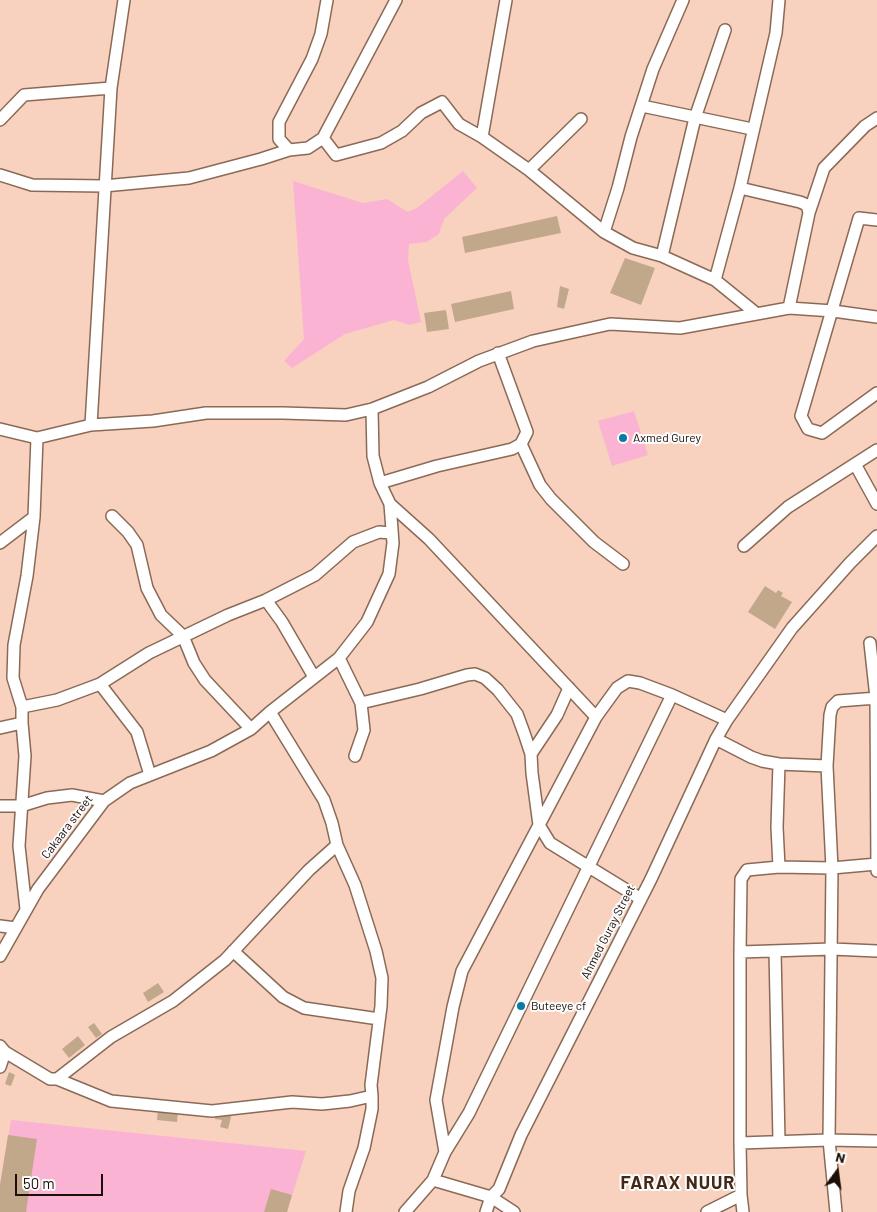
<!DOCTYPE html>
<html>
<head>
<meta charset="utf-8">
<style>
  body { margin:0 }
  #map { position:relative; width:877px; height:1212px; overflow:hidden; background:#f8d2be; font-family:Barlow,sans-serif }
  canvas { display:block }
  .north { position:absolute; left:812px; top:1147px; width:50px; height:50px; -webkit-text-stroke:4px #fcfcfc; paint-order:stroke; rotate:14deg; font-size:14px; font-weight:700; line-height:20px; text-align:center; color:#1c0f08 }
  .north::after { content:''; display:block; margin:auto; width:18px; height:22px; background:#1c0f08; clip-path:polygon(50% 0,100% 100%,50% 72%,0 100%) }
  .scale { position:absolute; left:15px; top:1174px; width:88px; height:22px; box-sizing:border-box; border:2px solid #1c0f08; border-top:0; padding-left:6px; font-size:15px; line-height:18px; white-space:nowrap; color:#1c0f08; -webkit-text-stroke:4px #fcfcfc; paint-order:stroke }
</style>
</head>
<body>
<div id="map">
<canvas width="877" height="1212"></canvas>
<div class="north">N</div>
<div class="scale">50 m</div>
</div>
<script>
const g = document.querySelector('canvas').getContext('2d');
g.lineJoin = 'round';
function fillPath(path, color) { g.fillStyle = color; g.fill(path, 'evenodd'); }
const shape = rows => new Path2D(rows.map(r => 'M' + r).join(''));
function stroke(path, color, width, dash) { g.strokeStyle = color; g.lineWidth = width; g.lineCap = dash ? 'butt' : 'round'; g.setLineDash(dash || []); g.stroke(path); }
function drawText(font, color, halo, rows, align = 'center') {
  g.font = font + ' Barlow,sans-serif'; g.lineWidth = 4; g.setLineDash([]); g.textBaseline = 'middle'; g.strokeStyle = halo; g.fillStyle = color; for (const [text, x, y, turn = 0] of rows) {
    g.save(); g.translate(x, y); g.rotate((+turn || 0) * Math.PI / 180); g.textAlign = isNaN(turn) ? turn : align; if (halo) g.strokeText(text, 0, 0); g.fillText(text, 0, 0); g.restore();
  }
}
fillPath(shape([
  [463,171,477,188,444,219,439,234,427,242,409,244,408,260,421,322,409,325,394,320,345,334,292,368,284,361,304,339,293,181,363,203,387,199,408,212,417,208],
  [634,411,648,455,612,466,598,421],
  [11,1120,306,1151,287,1212,0,1212,0,1185]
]), '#fab3d3');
fillPath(shape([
  [557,216,561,233,465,253,462,237],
  [625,258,655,268,641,305,610,293],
  [560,286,569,289,564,309,557,307],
  [511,291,514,309,455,322,451,304],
  [446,310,449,329,427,332,424,313],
  [765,586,776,593,778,590,783,593,781,596,792,602,775,629,748,612],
  [158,983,164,992,148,1002,143,993],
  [94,1023,102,1034,96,1038,88,1027],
  [78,1036,85,1045,69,1058,62,1049],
  [9,1072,15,1075,11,1086,5,1084],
  [158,1109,178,1111,177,1122,157,1120],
  [217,1112,232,1113,228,1129,220,1127,222,1120,215,1119],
  [8,1135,37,1139,26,1212,0,1212,0,1185],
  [271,1189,292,1195,287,1212,264,1212]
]), '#c2a88b');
const street = shape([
  [642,106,752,129],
  [0,120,24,95,111,88],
  [482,137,506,0],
  [323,138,336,155,381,143,402,131,421,113,442,102,459,124,482,137,529,170,604,232,633,248,662,256,715,280,757,314],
  [289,150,279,139,279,122,312,59,321,34,327,0],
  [529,170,581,119],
  [0,175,32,185,104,186,189,178,261,159,289,150,308,148,323,138,396,0],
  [740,188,800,202,807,205,809,213,789,308],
  [809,213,824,168,865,126,877,118],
  [877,220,859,218,801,416,808,429,822,433,877,393],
  [604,232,618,188,631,137,653,69,683,0],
  [662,256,695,118,725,30],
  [715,280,740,188,776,33,779,0],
  [372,409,373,456,380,483,390,504,429,539,596,717],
  [91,425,111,88,124,0],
  [0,429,37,438,91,425,153,421,206,413,283,413,346,415,372,409,428,387,479,361,533,341,610,324,680,328,789,308,833,311,877,317],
  [521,444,540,485,551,499,594,542,623,564],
  [855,464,877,504],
  [380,483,437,466,512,449,521,444,527,432,498,353],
  [112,516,128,532,137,545,147,588,161,615,183,636,194,663,205,680,251,729],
  [0,543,34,517],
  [744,546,788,507,877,450],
  [266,600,282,622,314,677],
  [870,643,876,698,877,871],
  [339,658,361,703,364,730,355,756],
  [100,684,137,732,150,775],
  [361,703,420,689,467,675,475,674,485,678,498,690,517,714,524,733,531,754,532,773,539,825,550,843,641,899],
  [22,707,57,700,100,684,149,653,228,615,266,600,315,575,353,542,379,532,391,533],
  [0,728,22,723],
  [716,739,751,757,762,761,779,764,827,766],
  [531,754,557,715,569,688],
  [779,764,777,827,779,867],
  [0,806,21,806,47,798,72,795,104,801],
  [26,909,19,846,25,756,22,723,22,707,13,678,14,645,27,576,34,517,37,438],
  [0,926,16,928],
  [233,951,283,997,304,1008,379,1019],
  [775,951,779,1141],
  [740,952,832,949,877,951],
  [0,956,38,889,104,801,130,783,211,751,251,729,270,712,339,658,367,622,389,574,393,543,390,504],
  [0,1046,5,1052,50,1079,57,1079,111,1101,212,1111,292,1102,322,1104,350,1101,372,1096,371,1085,381,1006,382,978,376,951,355,885,337,845,332,823,324,800,270,712],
  [0,1067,5,1052],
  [57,1079,111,1037,173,1001,225,960,309,870,337,845],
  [740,1143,829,1140,877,1141],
  [445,1152,436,1100,453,1007,462,971,596,717,617,688,628,681,640,683,672,695,727,720],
  [433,1180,445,1152,469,1113,672,695],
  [346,1212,349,1191,364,1148,372,1109,372,1096],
  [405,1212,433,1180,491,1197,499,1189,521,1135,651,879,716,739,727,720,792,628,850,563,877,536],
  [486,1212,491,1197,514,1212],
  [707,1212,741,1195],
  [743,1212,741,1195,740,1143,740,952,741,879,747,870,779,867,832,868,877,864],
  [836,1212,829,1140,832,868,827,766,830,715,832,707,838,701,877,698]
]);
stroke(street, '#8a6a57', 14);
stroke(street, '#fff', 11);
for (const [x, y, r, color] of [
  [623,438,5,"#087ca4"],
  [521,1006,5,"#087ca4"]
]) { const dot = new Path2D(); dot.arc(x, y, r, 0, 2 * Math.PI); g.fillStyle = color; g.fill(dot); stroke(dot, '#fcfcfc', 2); }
drawText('12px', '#1c0f08', '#fcfcfc', [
  ["Axmed Gurey",633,438],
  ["Buteeye cf",531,1006]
], 'left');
drawText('12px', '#1c0f08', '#fcfcfc', [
  ["Cakaara street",67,827,-53],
  ["Ahmed Guray Street",608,932,-63]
]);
g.letterSpacing = '1px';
drawText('bold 18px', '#442817', '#fcfcfc', [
  ["FARAX NUUR",678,1183]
]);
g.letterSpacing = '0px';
</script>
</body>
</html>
